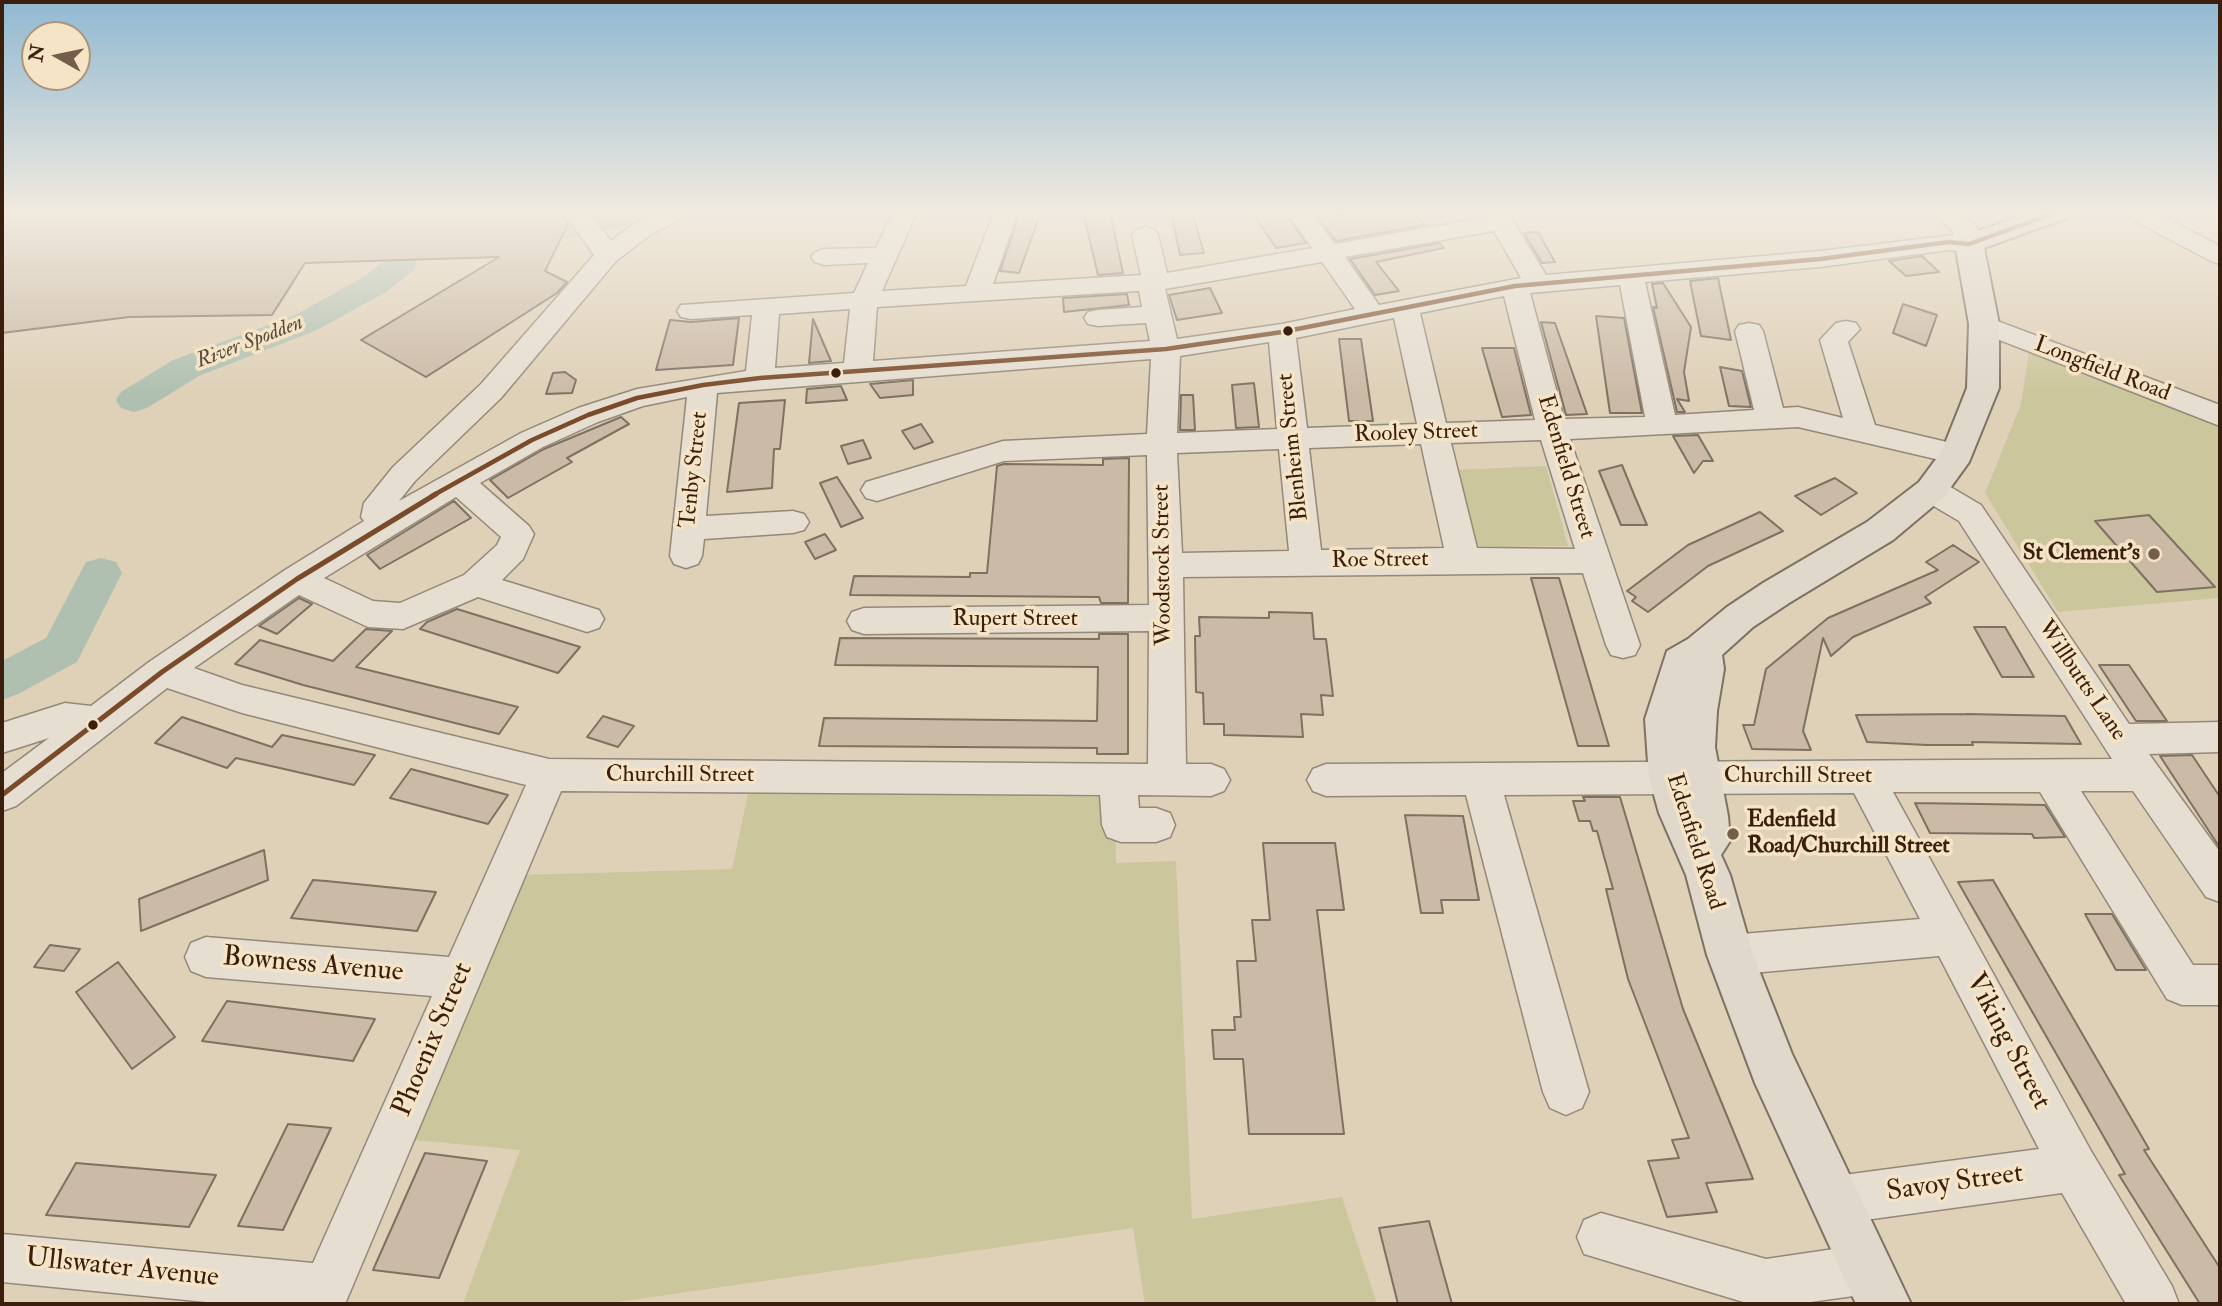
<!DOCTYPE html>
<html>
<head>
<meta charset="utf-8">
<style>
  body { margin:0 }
  #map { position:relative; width:2222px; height:1306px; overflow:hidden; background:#dfd1b8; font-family:"IM FELL Double Pica",serif }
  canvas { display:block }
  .frame { position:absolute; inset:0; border:4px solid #3a1e0e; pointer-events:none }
  .north { position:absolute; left:21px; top:21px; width:70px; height:70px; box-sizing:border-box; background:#f5e4c6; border:2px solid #aa957c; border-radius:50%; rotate:279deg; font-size:19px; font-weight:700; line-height:28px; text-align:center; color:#3a1e0e }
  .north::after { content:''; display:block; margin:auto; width:24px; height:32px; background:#745d4a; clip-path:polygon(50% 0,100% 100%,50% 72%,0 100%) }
</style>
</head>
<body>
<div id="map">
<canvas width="2222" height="1306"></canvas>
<div class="frame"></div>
<div class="north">N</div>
</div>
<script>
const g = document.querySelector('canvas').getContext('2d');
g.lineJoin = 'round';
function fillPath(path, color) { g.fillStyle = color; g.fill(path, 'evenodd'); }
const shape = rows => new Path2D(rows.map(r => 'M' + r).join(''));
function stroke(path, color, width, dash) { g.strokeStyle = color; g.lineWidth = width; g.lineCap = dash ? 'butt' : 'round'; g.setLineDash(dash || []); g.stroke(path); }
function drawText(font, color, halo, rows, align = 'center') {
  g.font = font + ' "IM FELL Double Pica",serif'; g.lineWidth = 7; g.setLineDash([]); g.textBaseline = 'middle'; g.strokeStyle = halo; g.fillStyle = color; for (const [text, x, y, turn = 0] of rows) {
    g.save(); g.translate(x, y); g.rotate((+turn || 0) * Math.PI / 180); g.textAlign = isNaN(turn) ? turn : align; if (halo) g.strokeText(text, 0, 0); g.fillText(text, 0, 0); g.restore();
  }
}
fillPath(shape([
  [2029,352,2220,424,2220,598,2058,612,1985,493,2021,404],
  [1546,466,1568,546,1469,547,1452,470],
  [748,794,1115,797,1116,863,1176,861,1192,1219,1342,1197,1377,1304,1145,1304,1133,1228,604,1304,463,1304,520,1150,405,1139,520,875,732,869]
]), '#ccc69c');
fillPath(shape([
  [605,212,659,212,654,219,567,239,556,237,551,230,556,223,605,212],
  [401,254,413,257,417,264,413,271,386,292,317,330,199,376,147,408,134,412,121,408,116,400,121,392,173,360,293,316,362,278,389,257,401,254],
  [101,558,116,562,122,573,77,662,18,694,2,700,2,661,46,638,86,562,101,558]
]), '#afc0b0');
const building = shape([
  [2,212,566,212,563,216,568,224,545,271,567,282,557,293,426,377,361,340,499,257,305,263,272,315,129,317,2,333,2,212],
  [1020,212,1041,212,1019,273,1000,271,1020,212],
  [1083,212,1110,212,1123,273,1098,275,1083,212],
  [1171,212,1192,212,1204,253,1180,255,1171,212],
  [1252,212,1284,212,1306,243,1276,248,1252,212],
  [1314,212,1332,212,1335,216,1359,212,1413,212,1425,225,1336,241,1314,212],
  [1538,232,1555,262,1542,263,1524,233,1538,232],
  [1440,243,1444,248,1376,262,1399,291,1375,295,1350,259,1440,243],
  [1922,256,1939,272,1906,276,1889,261,1922,256],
  [1718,278,1731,340,1701,336,1690,281,1718,278],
  [1663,283,1691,327,1684,372,1689,401,1677,399,1685,412,1677,412,1653,307,1657,308,1652,284,1663,283],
  [1210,288,1222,313,1177,320,1169,295,1210,288],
  [1127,294,1129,305,1064,312,1063,298,1127,294],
  [1903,304,1937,315,1926,346,1893,333,1903,304],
  [1596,316,1624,318,1642,413,1610,413,1596,316],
  [739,318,733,365,656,370,670,320,691,322,739,318],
  [813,319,831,361,809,363,813,319],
  [1541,322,1555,323,1587,414,1566,415,1541,322],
  [1339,339,1361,339,1373,421,1349,421,1339,339],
  [1482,348,1514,348,1531,415,1502,417,1482,348],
  [1720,367,1742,371,1751,407,1729,406,1720,367],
  [565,372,576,380,572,393,546,394,553,373,565,372],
  [913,380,913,395,880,398,870,384,913,380],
  [1254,383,1259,427,1236,428,1232,385,1254,383],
  [841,386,847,400,806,403,807,389,841,386],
  [1181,395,1193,395,1195,430,1180,430,1181,395],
  [785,400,780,449,774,449,772,488,727,492,739,403,785,400],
  [621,417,629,424,567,458,572,462,508,498,490,480,544,449,621,417],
  [921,424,933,442,914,449,902,431,921,424],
  [1698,435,1713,461,1703,461,1694,473,1673,436,1698,435],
  [863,440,871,458,848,464,841,446,863,440],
  [1129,458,1128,603,1101,603,1099,597,850,595,854,576,970,577,970,573,987,573,997,466,1004,464,1103,465,1103,459,1129,458],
  [1622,465,1635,497,1647,525,1621,525,1599,471,1622,465],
  [837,477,863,518,841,527,820,483,837,477],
  [1835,478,1857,493,1821,515,1795,496,1835,478],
  [454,501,471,518,380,569,367,555,454,501],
  [1760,512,1783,531,1708,566,1648,612,1632,601,1636,597,1627,591,1688,545,1760,512],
  [2149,515,2215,587,2157,592,2095,521,2149,515],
  [825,534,836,550,815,559,805,542,825,534],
  [1953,545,1979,562,1925,597,1931,603,1853,637,1831,656,1823,638,1803,731,1811,750,1752,749,1743,725,1754,725,1766,669,1828,618,1938,570,1926,562,1953,545],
  [1531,578,1559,578,1609,746,1578,746,1531,578],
  [299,598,312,604,277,634,259,626,299,598],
  [457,609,580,647,558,673,420,629,427,622,457,609],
  [1269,612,1312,613,1314,639,1326,639,1333,696,1321,695,1323,715,1301,714,1303,737,1224,735,1224,724,1204,724,1203,693,1196,692,1195,636,1200,636,1199,617,1269,618,1269,612],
  [1974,627,2005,627,2034,677,2002,677,1974,627],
  [366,629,392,631,356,667,518,707,499,734,303,685,235,664,260,640,333,661,366,629],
  [1099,634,1128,634,1128,754,1097,754,1097,748,819,746,824,718,1097,721,1098,667,835,665,840,638,1099,639,1099,634],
  [2099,665,2129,665,2167,721,2136,721,2099,665],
  [1966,714,2065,716,2081,744,1972,742,1973,745,1927,745,1867,742,1856,715,1966,714],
  [603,716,634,726,618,747,587,737,603,716],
  [182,717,272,747,282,735,375,755,354,785,236,758,227,768,155,743,182,717],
  [2192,755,2220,797,2220,848,2160,756,2192,755],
  [411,769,508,795,488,824,390,798,411,769],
  [1583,797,1620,797,1683,1009,1753,1179,1706,1183,1717,1212,1667,1217,1648,1161,1679,1158,1672,1140,1689,1138,1628,979,1606,889,1613,889,1597,831,1593,831,1590,821,1579,821,1573,801,1585,801,1583,797],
  [1915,803,2045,805,2065,837,2034,838,2032,834,1930,833,1915,803],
  [1405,815,1463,816,1479,900,1441,900,1443,913,1421,913,1405,815],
  [1263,843,1335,843,1344,910,1317,910,1344,1134,1249,1134,1243,1059,1214,1059,1212,1030,1235,1030,1234,1017,1241,1017,1237,961,1256,961,1252,920,1270,920,1263,843],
  [264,850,268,880,141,931,139,899,264,850],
  [313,880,326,881,436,892,417,931,291,918,313,880],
  [1993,880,2149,1149,2144,1150,2220,1268,2220,1304,2200,1304,2119,1175,2125,1174,1958,882,1993,880],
  [2085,914,2112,914,2146,970,2116,970,2085,914],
  [50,945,80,949,64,971,34,967,50,945],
  [118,962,175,1037,132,1069,76,992,118,962],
  [227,1001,375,1019,353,1061,202,1041,227,1001],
  [288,1124,331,1128,283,1230,238,1226,288,1124],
  [425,1153,487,1161,439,1278,373,1270,425,1153],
  [76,1163,216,1175,189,1227,46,1215,76,1163],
  [1429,1221,1452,1304,1398,1304,1379,1228,1429,1221]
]);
fillPath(building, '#cbbaa6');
stroke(building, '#7d7162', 2);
const minor = shape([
  [569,212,588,212,611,241,632,225,658,212,688,212,685,217,650,235,616,261,501,398,415,481,399,501,521,433,578,408,637,389,746,371,752,315,691,319,681,317,677,311,681,305,854,293,868,263,824,265,815,262,811,257,815,252,824,249,876,248,893,212,917,212,882,291,966,286,994,212,1018,212,993,284,1141,275,1132,235,1136,230,1145,227,1154,230,1158,235,1167,273,1312,248,1287,212,1311,212,1335,244,1487,217,1484,212,1508,212,1546,275,1820,251,1954,235,1952,230,1931,212,1959,212,1977,227,1982,244,1978,249,1969,252,1949,250,1820,267,1645,282,1675,415,1754,410,1735,331,1739,325,1749,323,1759,325,1763,331,1783,408,1798,407,1843,418,1820,340,1836,323,1846,321,1856,323,1860,329,1848,342,1875,425,1968,447,1972,454,1968,461,1957,464,1798,427,1570,439,1640,645,1635,655,1623,658,1611,655,1606,645,1583,573,1183,577,1186,764,1211,764,1224,769,1230,780,1224,791,1211,796,1138,795,1139,808,1156,808,1170,813,1175,825,1170,837,1156,842,1121,842,1107,837,1102,825,1100,795,561,791,345,1304,227,1304,2,1282,2,1234,313,1263,432,996,206,977,191,971,185,957,191,943,206,937,449,957,526,785,242,713,167,688,16,806,2,811,2,773,49,738,2,753,2,723,65,703,91,706,149,662,285,570,364,521,361,517,364,503,393,467,481,384,594,255,566,216,569,212],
  [1494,231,1521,278,1379,305,1345,257,1494,231],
  [1322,262,1355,309,1282,324,1177,339,1165,289,1322,262],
  [1620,285,1645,417,1564,419,1530,293,1620,285],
  [1139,291,1142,307,1098,310,1088,312,1084,318,1088,324,1098,326,1146,323,1150,341,873,361,877,307,1139,291],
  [1504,296,1535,420,1446,423,1420,313,1504,296],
  [850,309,844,363,775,368,779,314,850,309],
  [1394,318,1417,424,1307,428,1296,338,1394,318],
  [1269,342,1277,429,1177,433,1180,356,1269,342],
  [1151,359,1147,434,1003,441,866,482,861,490,866,498,877,501,1004,461,1147,455,1149,605,864,608,852,612,847,621,852,630,864,634,1149,631,1148,764,549,759,242,685,194,668,299,595,368,627,403,629,478,597,587,632,599,628,604,619,599,610,502,580,523,559,534,534,529,526,480,483,543,447,598,422,643,406,687,397,670,556,674,564,686,568,698,564,702,556,704,539,793,533,804,530,809,522,804,514,793,511,706,516,717,393,1151,359],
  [1541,440,1575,549,1477,548,1451,443,1541,440],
  [1421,444,1444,548,1321,550,1309,448,1421,444],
  [1279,449,1289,551,1182,553,1177,453,1279,449],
  [456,497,501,537,497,545,464,575,400,603,373,601,324,578,456,497],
  [2124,212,2154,212,2220,246,2220,264,2211,261,2127,217,2124,212],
  [1984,316,2220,405,2220,426,1974,330,1970,324,1974,318,1984,316],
  [1931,479,1942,482,1981,505,2129,724,2220,722,2220,752,2149,754,2220,852,2220,902,2206,897,2133,791,2081,791,2193,965,2220,965,2220,1005,2182,1005,2167,999,2040,792,1893,792,2091,1151,2172,1286,2179,1304,2126,1304,2062,1193,1836,1224,1819,1217,1812,1200,1819,1183,1836,1176,2039,1149,1939,956,1730,975,1715,969,1709,955,1715,941,1730,935,1920,919,1854,793,1504,795,1589,1092,1582,1108,1566,1115,1550,1108,1543,1092,1466,795,1326,796,1313,791,1307,780,1313,769,1326,764,2112,759,1959,521,1920,498,1915,490,1920,482,1931,479],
  [1601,1213,1766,1259,1868,1244,1885,1252,1893,1269,1885,1286,1868,1294,1796,1304,1750,1304,1584,1254,1577,1237,1584,1220,1601,1213]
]);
const major = shape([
  [2032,212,2071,212,2067,218,1984,248,1999,324,1999,388,1969,462,1943,498,1893,540,1789,603,1753,627,1722,655,1724,669,1717,711,1715,747,1728,816,1730,841,1721,855,1730,875,1753,955,1792,1054,1911,1304,1856,1304,1755,1083,1707,955,1686,875,1659,813,1649,777,1645,719,1667,651,1688,639,1727,607,1763,583,1867,522,1919,482,1942,451,1967,388,1969,324,1955,244,1959,238,2032,212]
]);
stroke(minor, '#948879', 3);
stroke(major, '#7d7162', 4);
fillPath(minor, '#e5ded1');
fillPath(major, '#e0d8ca');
stroke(shape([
  [432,496,532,440,588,415,637,398,703,385,760,378,1166,349,1282,332,1515,286,1820,259,1949,242,1969,244,2057,212]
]), '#7a4b2a', 4.5);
stroke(shape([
  [2,795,162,672,297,579,436,494]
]), '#7a4b2a', 5);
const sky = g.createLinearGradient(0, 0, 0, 394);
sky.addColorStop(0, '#91b9d2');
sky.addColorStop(0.54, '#f1eadf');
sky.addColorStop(1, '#f1eadf00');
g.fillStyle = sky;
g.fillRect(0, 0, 2222, 394);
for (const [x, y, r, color] of [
  [1288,331,6,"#3a1e0e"],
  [836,373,6,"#3a1e0e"],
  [2154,554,7,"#745d4a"],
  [93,725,6,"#3a1e0e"],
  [1733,834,7,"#745d4a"]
]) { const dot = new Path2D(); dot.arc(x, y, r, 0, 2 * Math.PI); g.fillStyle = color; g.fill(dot); stroke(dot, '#f5e4c6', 2.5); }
drawText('italic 21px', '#574c3e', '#f5e4c6', [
  ["River Spodden",250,343,-21]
]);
drawText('23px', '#3a1e0e', '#f5e4c6', [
  ["Longfield Road",2102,370,21],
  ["Rooley Street",1416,434,-2],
  ["Blenheim Street",1294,447,-96],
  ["Edenfield Street",1565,467,73],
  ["Tenby Street",695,470,-84],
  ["Roe Street",1380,561,-1],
  ["Woodstock Street",1164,565,-91],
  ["Rupert Street",1015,620],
  ["Willbutts Lane",2081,681,56],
  ["Churchill Street",680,776],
  ["Churchill Street",1798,777],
  ["Edenfield Road",1694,842,72]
]);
drawText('bold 23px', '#3a1e0e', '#f5e4c6', [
  ["St Clement's",2140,554],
  ["Edenfield",1747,821,"left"],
  ["Road/Churchill Street",1747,847,"left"]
], 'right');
drawText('28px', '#3a1e0e', '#f5e4c6', [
  ["Bowness Avenue",313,966,5],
  ["Phoenix Street",434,1040,-67],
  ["Viking Street",2007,1042,62],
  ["Savoy Street",1955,1184,-8],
  ["Ullswater Avenue",122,1269,6]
]);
</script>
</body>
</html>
